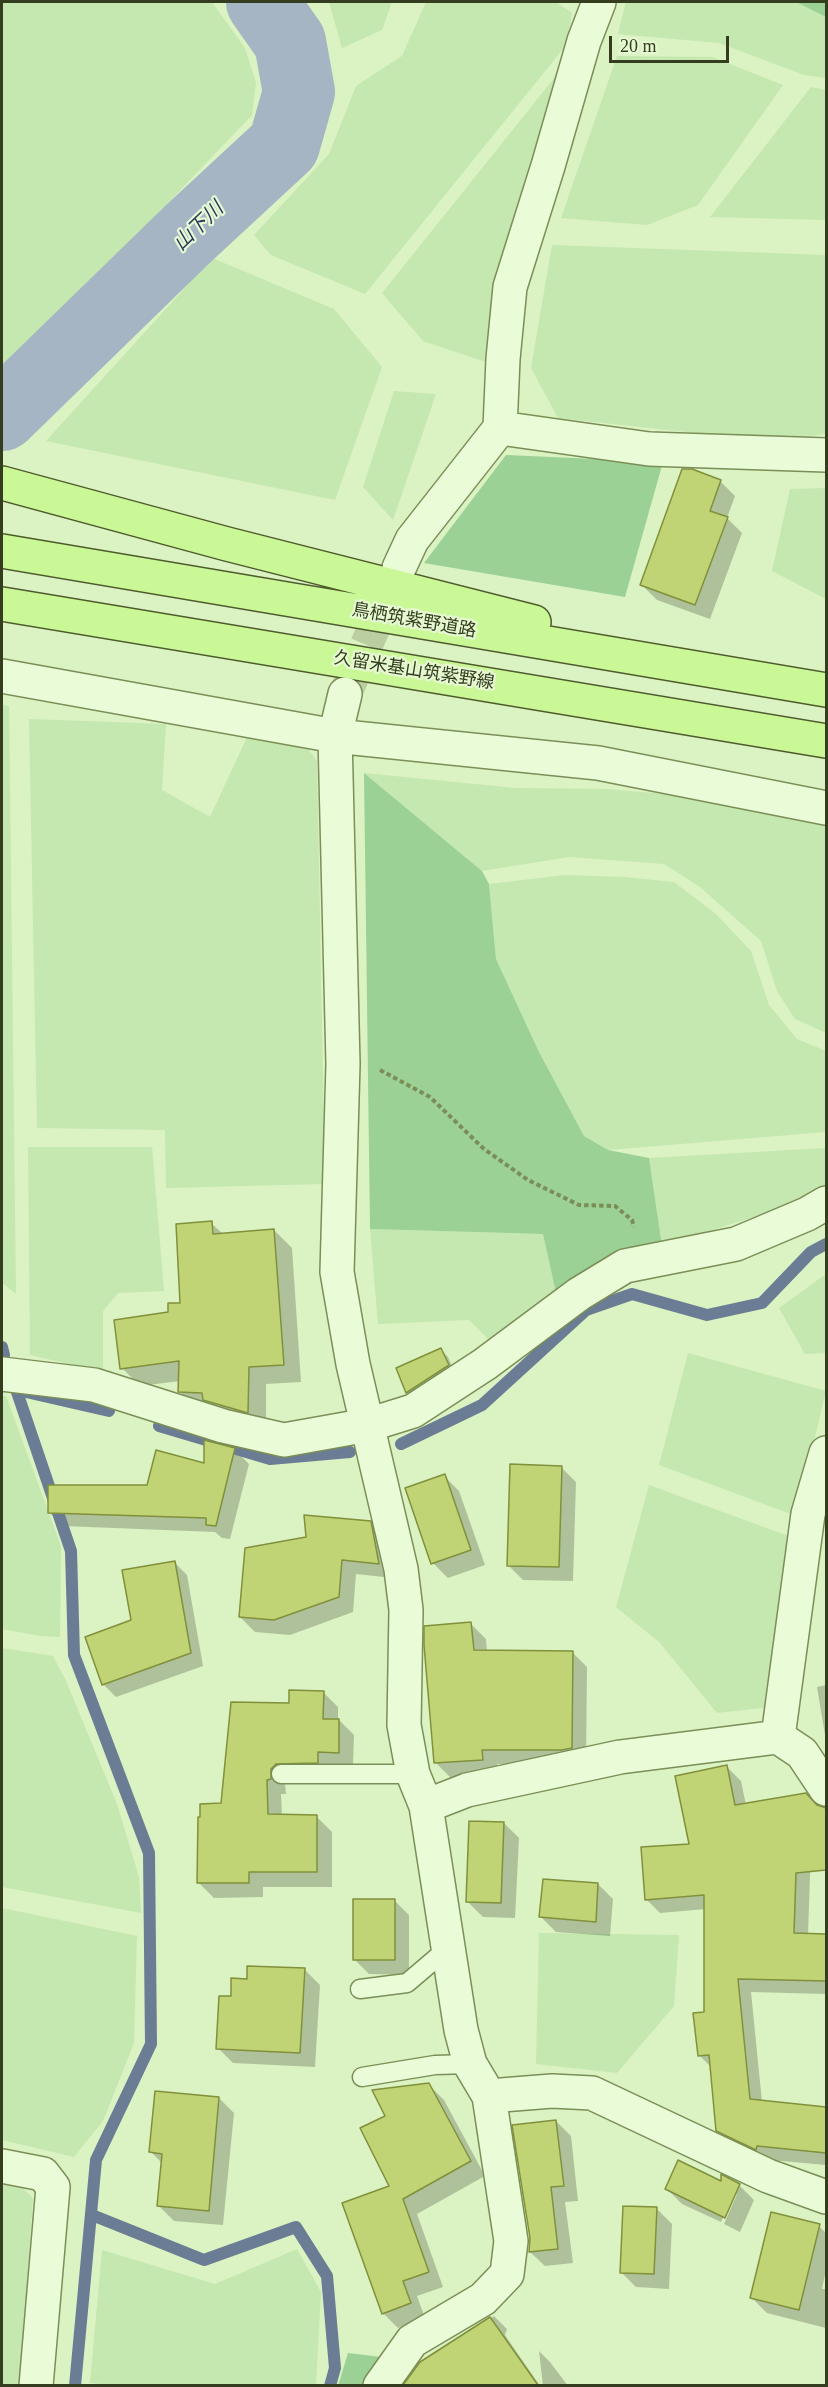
<!DOCTYPE html>
<html>
<head>
<meta charset="utf-8">
<style>
  body { margin:0 }
  #map { position:relative; width:828px; height:2387px; overflow:hidden; background:#dbf2c2; font-family:"Times New Roman",serif }
  canvas { display:block }
  .frame { position:absolute; inset:0; border:3px solid #343d1d; pointer-events:none }
  .scale { position:absolute; left:609px; top:36px; width:120px; height:27px; box-sizing:border-box; border:3px solid #343d1d; border-top:0; padding-left:8px; font-size:18px; line-height:21px; white-space:nowrap; color:#343d1d; -webkit-text-stroke:4px #e6f9d3; paint-order:stroke }
</style>
</head>
<body>
<div id="map">
<canvas width="828" height="2387"></canvas>
<div class="frame"></div>
<div class="scale">20 m</div>
</div>
<script>
const g = document.querySelector('canvas').getContext('2d');
g.lineJoin = 'round';
function fillPath(path, color) { g.fillStyle = color; g.fill(path, 'evenodd'); }
const shape = rows => new Path2D(rows.map(r => 'M' + r).join(''));
function stroke(path, color, width, dash) { g.strokeStyle = color; g.lineWidth = width; g.lineCap = dash ? 'butt' : 'round'; g.setLineDash(dash || []); g.stroke(path); }
function drawText(font, color, halo, rows, align = 'center') {
  g.font = font + ' "Times New Roman","Noto Sans JP",serif'; g.lineWidth = 4.5; g.setLineDash([]); g.textBaseline = 'middle'; g.strokeStyle = halo; g.fillStyle = color; for (const [text, x, y, turn = 0] of rows) {
    g.save(); g.translate(x, y); g.rotate((+turn || 0) * Math.PI / 180); g.textAlign = isNaN(turn) ? turn : align; if (halo) g.strokeText(text, 0, 0); g.fillText(text, 0, 0); g.restore();
  }
}
fillPath(shape([
  [2,2,212,2,245,48,256,83,252,115,2,377],
  [329,2,392,2,382,30,342,48],
  [426,2,556,2,572,13,567,44,365,294,271,255,254,235,329,154,356,86,402,56],
  [626,2,796,2,826,17,826,78,804,75,719,43,618,34],
  [617,56,712,57,783,85,698,205,647,225,561,218],
  [567,62,489,363,423,341,382,293],
  [811,87,826,90,826,220,710,217],
  [552,245,826,255,826,427,825,434,768,441,558,418,531,368],
  [212,258,334,309,382,367,335,500,46,441],
  [394,391,436,394,393,520,363,487],
  [826,488,826,599,772,571,790,489],
  [2,705,9,706,16,1294,2,1283],
  [29,719,166,724,162,790,210,817,247,737,308,749,317,761,325,1184,166,1188,165,1130,37,1128],
  [364,773,515,788,608,789,709,798,826,825,826,1033,795,1019,777,991,761,941,700,887,664,864,569,857,482,871],
  [565,875,624,877,674,882,716,914,751,951,769,1005,797,1039,826,1051,826,1132,608,1150,584,1136,539,1052,496,959,489,884],
  [28,1147,152,1147,164,1291,118,1293,103,1311,103,1372,30,1355],
  [826,1148,826,1189,801,1202,662,1246,649,1158],
  [370,1229,543,1234,556,1293,491,1342,469,1320,378,1324],
  [826,1274,826,1353,805,1354,779,1308],
  [688,1353,826,1391,796,1516,659,1465],
  [2,1396,6,1396,61,1546,60,1637,40,1636,2,1629],
  [649,1485,791,1537,771,1707,717,1713,660,1643,616,1607],
  [2,1648,53,1656,66,1681,117,1804,139,1877,141,1913,2,1887],
  [2,1908,137,1936,134,2043,103,2121,74,2157,2,2140],
  [539,1933,679,1935,674,2006,617,2073,536,2064],
  [2,2181,18,2184,33,2198,20,2385,2,2385],
  [297,2249,321,2292,316,2385,125,2386,90,2383,102,2250,215,2284]
]), '#c4e8af');
fillPath(shape([
  [796,2,826,2,826,17],
  [506,455,663,462,625,597,424,563],
  [364,773,482,871,489,884,496,959,539,1052,584,1136,608,1150,649,1158,662,1246,556,1293,543,1234,370,1229],
  [348,2353,381,2357,372,2385,338,2386]
]), '#9bd195');
fillPath(shape([
  [720,481,735,496,727,518,742,533,710,619,657,600,642,585],
  [211,1223,223,1234,274,1230,292,1248,301,1382,266,1384,266,1429,198,1409,180,1392,180,1381,140,1386,122,1368,170,1314,182,1305],
  [441,1350,448,1357,455,1373,415,1400,407,1392,397,1369],
  [234,1449,249,1464,230,1539,222,1538,215,1532,63,1526,49,1512,148,1487,206,1465],
  [561,1467,576,1482,573,1581,523,1580,508,1565],
  [444,1476,459,1491,485,1565,448,1578,433,1563],
  [370,1523,385,1538,393,1578,356,1574,353,1612,290,1635,255,1632,240,1617,307,1539],
  [174,1562,187,1575,203,1666,116,1697,103,1684,133,1621],
  [471,1624,486,1639,487,1652,572,1652,587,1667,586,1763,497,1764,498,1775,451,1778,436,1763],
  [826,1685,826,1741,817,1687],
  [323,1692,338,1707,338,1719,354,1735,353,1767,291,1778,285,1784,286,1794,281,1794,282,1816,317,1817,332,1832,332,1887,263,1887,263,1897,214,1898,199,1883,222,1804,290,1704],
  [727,1767,741,1781,746,1805,826,1809,826,1844,811,1846,808,1935,826,1936,826,1994,751,1992,762,2102,826,2109,826,2165,771,2160,732,2145,718,2130,711,2067,699,2055,705,2013,706,1909,660,1913,646,1899,691,1846],
  [504,1823,519,1838,515,1918,483,1917,468,1902],
  [598,1884,613,1899,610,1936,556,1932,541,1917],
  [394,1900,409,1915,409,1975,369,1974,354,1959],
  [305,1970,320,1985,315,2067,233,2063,218,2048,232,1998,248,1980],
  [429,2085,444,2100,485,2176,417,2214,443,2287,417,2296,425,2318,398,2328,383,2313,391,2186,387,2116],
  [219,2098,234,2113,223,2225,174,2221,159,2206,163,2164,151,2152],
  [556,2121,571,2136,578,2201,565,2202,573,2263,545,2266,530,2252],
  [723,2183,739,2185,754,2200,740,2232,724,2224,737,2194,734,2194,721,2222,682,2204,667,2189],
  [657,2209,672,2224,669,2289,636,2287,621,2272],
  [819,2226,826,2233,826,2270,822,2289,826,2289,826,2328,767,2313,752,2298],
  [494,2316,507,2329,505,2335,540,2386,409,2386,413,2375,421,2363],
  [539,2351,550,2362,568,2386,543,2386]
]), '#0003');
stroke(shape([
  [2,1347,4,1355],
  [16,1389,71,1551,74,1655,149,1853,151,2044,96,2160,75,2386],
  [26,1392,109,1411],
  [159,1426,270,1459,350,1452],
  [401,1444,482,1405,586,1310,632,1294,707,1315,762,1303,811,1252,826,1244],
  [92,2215,204,2260,296,2227,327,2276,335,2368,330,2386]
]), '#6b7d94', 12);
stroke(shape([
  [2,415,190,232,284,145,299,92,290,42,262,2]
]), '#a5b5c4', 72);
const building = shape([
  [682,469,692,469,721,480,710,511,728,517,695,605,640,585,682,469],
  [212,1221,213,1234,274,1229,284,1365,249,1367,248,1413,203,1400,202,1393,178,1392,179,1361,120,1369,114,1320,168,1312,168,1303,180,1303,176,1224,212,1221],
  [441,1348,449,1365,406,1393,396,1368,441,1348],
  [204,1440,235,1448,216,1526,206,1525,206,1518,48,1513,48,1485,147,1485,156,1450,204,1463,204,1440],
  [510,1464,562,1466,559,1567,507,1566,510,1464],
  [445,1474,471,1550,431,1564,405,1488,445,1474],
  [304,1515,371,1521,379,1564,342,1560,339,1597,274,1620,239,1617,245,1548,306,1537,304,1515],
  [175,1561,191,1653,102,1685,85,1637,131,1620,122,1570,175,1561],
  [471,1622,474,1650,573,1651,572,1748,562,1750,482,1750,483,1760,434,1763,424,1645,424,1626,471,1622],
  [289,1690,324,1691,323,1719,339,1719,339,1753,318,1752,318,1763,276,1764,271,1769,271,1779,267,1780,268,1814,317,1815,317,1872,249,1872,249,1883,197,1883,198,1817,200,1817,200,1804,221,1803,231,1702,289,1703,289,1690],
  [727,1765,735,1805,806,1793,817,1805,826,1808,826,1870,796,1873,794,1933,826,1934,826,1981,738,1979,750,2099,826,2107,826,2153,757,2146,756,2150,716,2131,709,2055,698,2056,693,2013,704,2012,704,1895,645,1900,641,1847,689,1844,675,1776,727,1765],
  [469,1821,504,1822,501,1903,466,1902,469,1821],
  [543,1879,598,1883,596,1922,539,1917,543,1879],
  [353,1899,395,1899,395,1960,353,1960,353,1899],
  [247,1966,305,1968,300,2053,216,2049,219,1996,231,1996,231,1978,247,1979,247,1966],
  [429,2083,471,2161,403,2199,429,2272,403,2281,411,2303,382,2314,342,2203,389,2186,360,2128,385,2116,372,2090,429,2083],
  [155,2091,219,2097,209,2211,157,2206,162,2154,149,2152,155,2091],
  [556,2120,564,2186,551,2187,558,2249,529,2252,530,2238,512,2125,556,2120],
  [678,2160,721,2181,721,2174,740,2184,725,2218,665,2189,678,2160],
  [623,2206,657,2207,654,2274,620,2273,623,2206],
  [771,2212,820,2224,799,2310,750,2298,771,2212],
  [490,2317,538,2385,403,2385,420,2362,490,2317]
]);
fillPath(building, '#c0d475');
stroke(building, '#80903b', 1.5);
stroke(shape([
  [347,690,391,588]
]), '#bacea1', 33, [33, 16]);
const service = shape([
  [281,1774,413,1774],
  [360,1989,407,1983,447,1949],
  [362,2077,435,2065,470,2064]
]);
const minor = shape([
  [500,428,649,449,826,455],
  [399,568,412,540,500,428,503,359,510,287,548,166,584,41,599,2],
  [2,676,335,736,598,763,826,808],
  [345,694,335,736,343,1064,337,1272,353,1364,401,1569,406,1610,404,1725,413,1774,426,1806,461,2030,470,2064,489,2096,511,2241,507,2274,483,2299,412,2341,380,2386],
  [2,1374,94,1385,223,1426,284,1440,368,1425,413,1411,485,1364,579,1294,625,1266,736,1244,807,1214,826,1203],
  [778,1737,808,1514,826,1453],
  [426,1806,467,1790,620,1757,778,1737,802,1753,826,1789],
  [489,2096,552,2091,592,2093,768,2176,826,2197],
  [2,2166,43,2174,53,2187,36,2386]
]);
const primary = shape([
  [2,483,227,544,534,622],
  [2,551,826,690],
  [2,604,826,741]
]);
stroke(service, '#7c8e57', 21);
stroke(minor, '#7c8e57', 36);
stroke(primary, '#4f5b2c', 36);
stroke(shape([
  [380,1070,430,1097,484,1149,528,1180,579,1205,615,1206,632,1220,634,1227]
]), '#7c8e57', 4, [4.5, 3]);
stroke(service, '#e9fcd7', 18);
stroke(minor, '#e9fcd7', 33);
stroke(primary, '#caf897', 33);
drawText('18px', '#343d1d', '#e6f9d3', [
  ["鳥栖筑紫野道路",414,621,10],
  ["久留米基山筑紫野線",414,671,9]
]);
drawText('italic 20px', '#2b395e', '#e6f9d3', [
  ["山下川",199,227,-44]
]);
</script>
</body>
</html>
